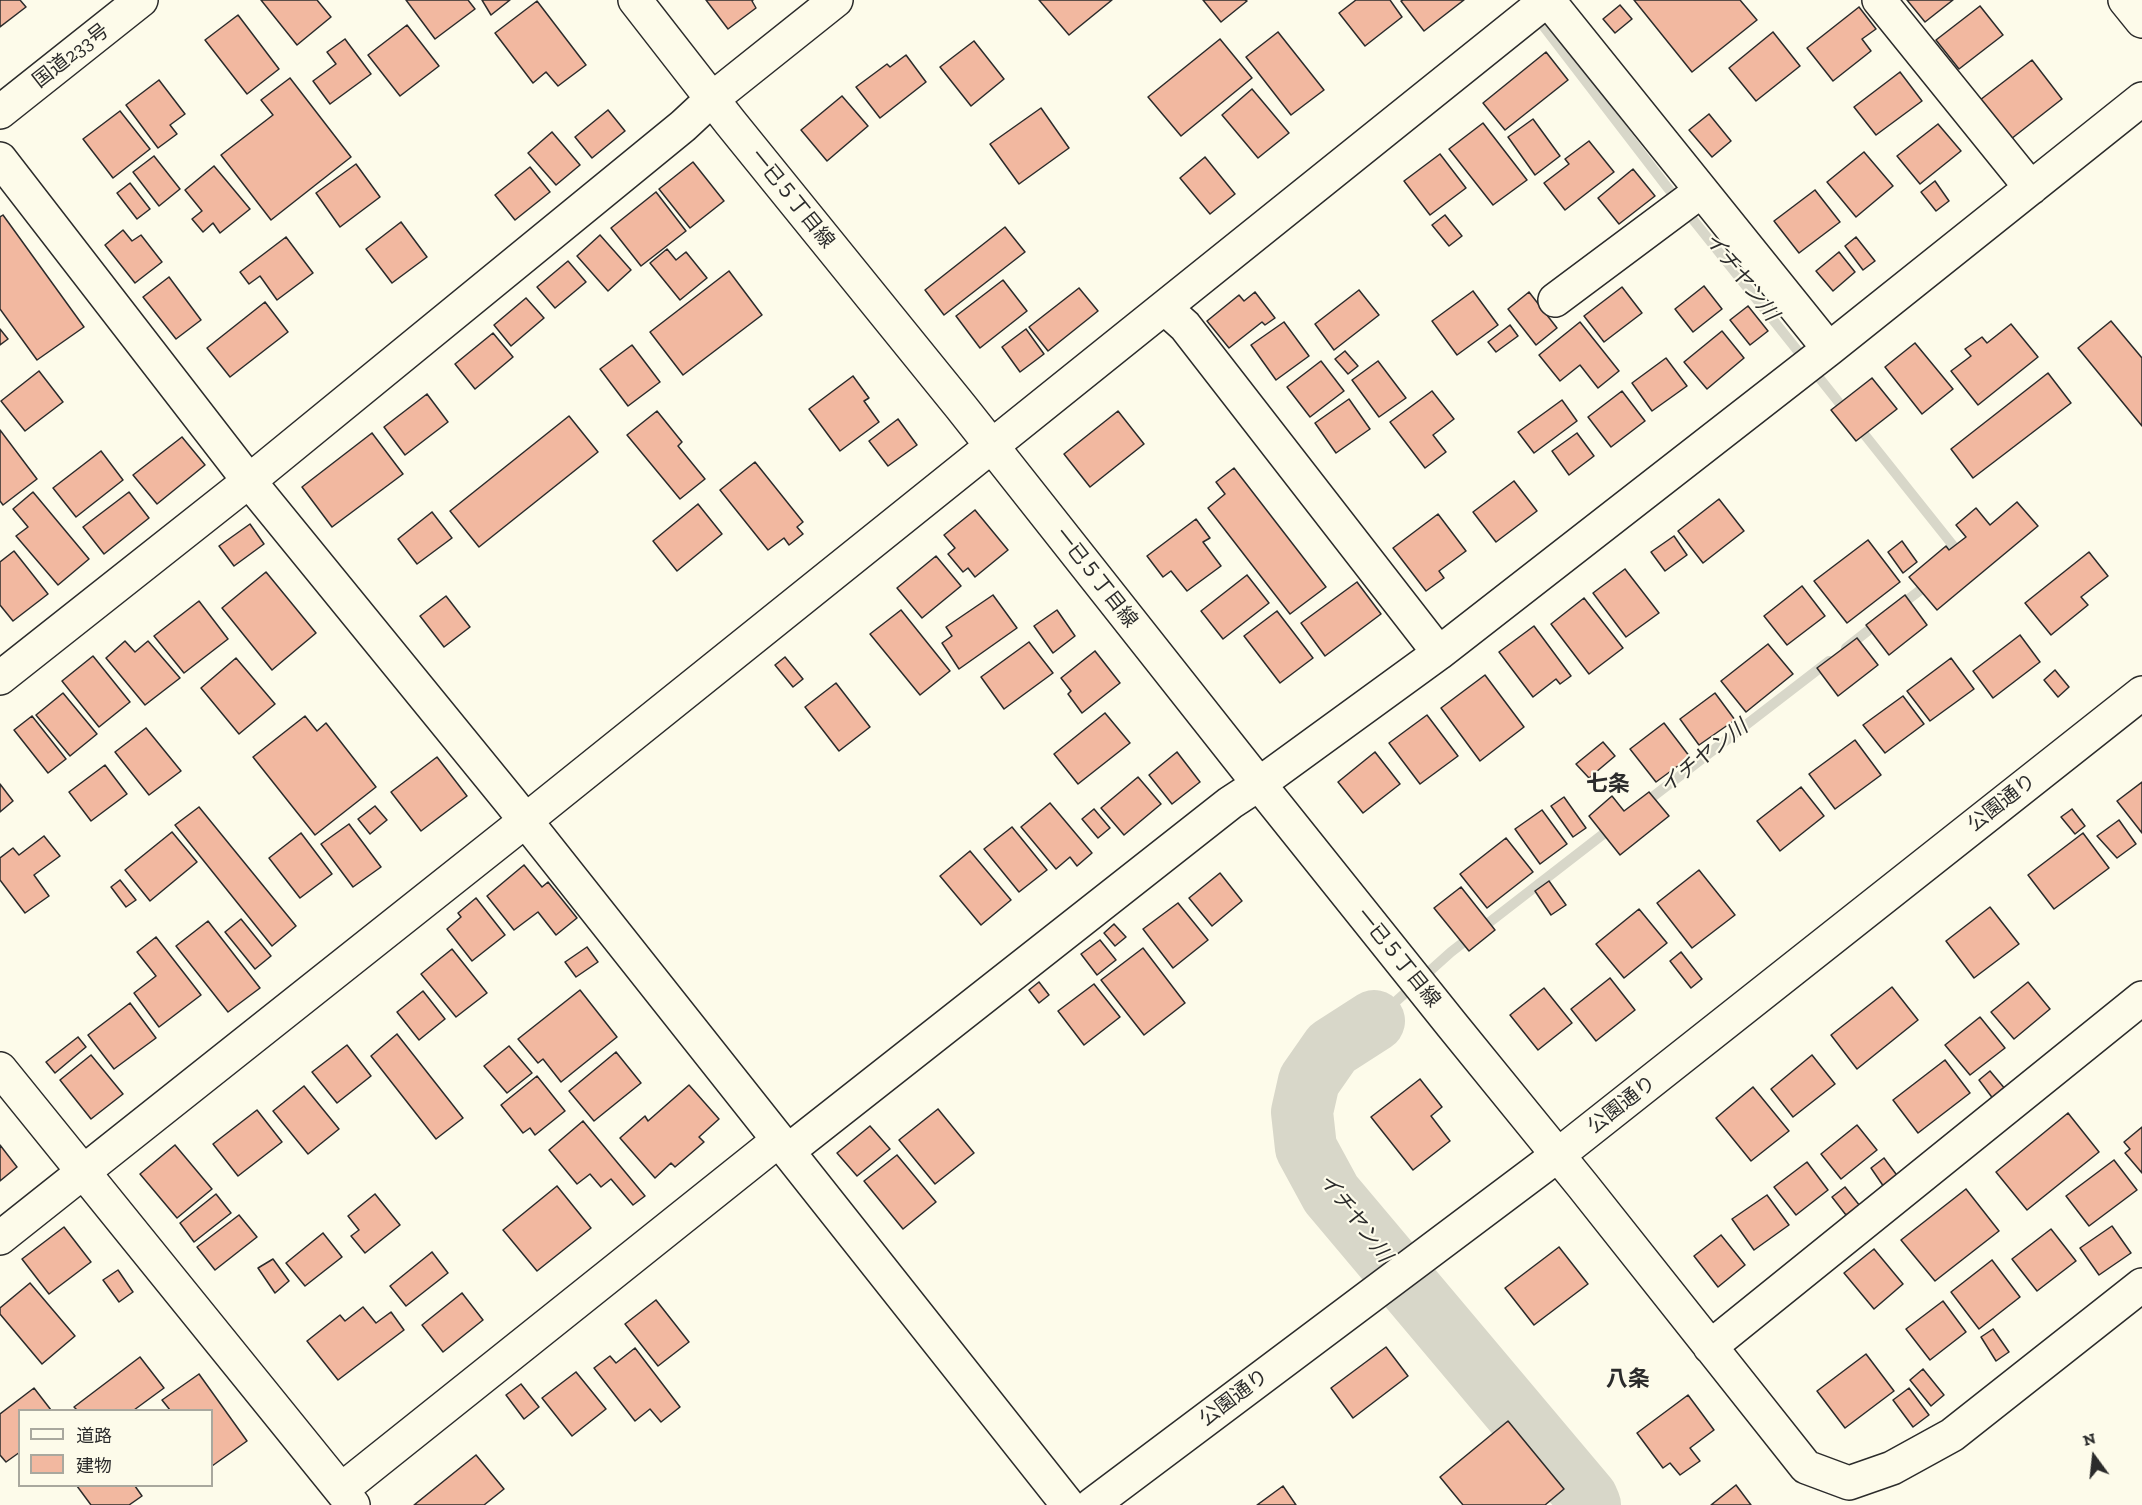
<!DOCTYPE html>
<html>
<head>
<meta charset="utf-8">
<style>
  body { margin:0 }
  #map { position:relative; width:2142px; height:1505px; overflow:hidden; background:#fdfbea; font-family:"Zilla Slab","Noto Sans JP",serif }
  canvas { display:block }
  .legend { position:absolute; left:18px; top:1409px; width:195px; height:78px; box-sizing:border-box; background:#fdfbea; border:2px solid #a9a89e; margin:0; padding:8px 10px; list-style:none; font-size:18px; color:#2b2b2b }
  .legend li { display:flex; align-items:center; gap:12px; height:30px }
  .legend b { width:30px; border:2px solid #a9a89e }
  .north { position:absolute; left:2064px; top:1427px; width:60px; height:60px; -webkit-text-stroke:4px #fdfbea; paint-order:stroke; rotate:345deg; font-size:16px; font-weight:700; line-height:24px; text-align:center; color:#2b2b2b }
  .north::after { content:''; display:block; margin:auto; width:21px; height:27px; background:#2b2b2b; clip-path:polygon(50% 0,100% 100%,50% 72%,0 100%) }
</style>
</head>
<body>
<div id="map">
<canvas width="2142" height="1505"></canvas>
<ul class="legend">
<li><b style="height:8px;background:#fdfbea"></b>道路</li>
<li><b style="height:16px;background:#f2b8a0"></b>建物</li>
</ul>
<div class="north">N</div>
</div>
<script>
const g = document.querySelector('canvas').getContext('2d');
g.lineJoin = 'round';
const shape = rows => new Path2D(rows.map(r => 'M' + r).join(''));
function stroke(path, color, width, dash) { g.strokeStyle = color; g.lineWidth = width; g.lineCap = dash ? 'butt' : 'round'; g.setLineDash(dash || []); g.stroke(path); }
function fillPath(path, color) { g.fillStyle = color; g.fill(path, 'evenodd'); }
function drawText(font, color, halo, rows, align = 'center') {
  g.font = font + ' "Zilla Slab","Noto Sans JP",serif'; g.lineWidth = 4.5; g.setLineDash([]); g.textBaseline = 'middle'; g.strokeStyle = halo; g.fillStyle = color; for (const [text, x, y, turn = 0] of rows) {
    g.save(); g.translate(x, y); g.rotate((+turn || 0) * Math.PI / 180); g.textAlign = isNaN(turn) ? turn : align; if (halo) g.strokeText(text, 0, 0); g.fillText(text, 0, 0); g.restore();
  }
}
stroke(shape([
  [1534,14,1667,187,1963,558],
  [1898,607,1931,582],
  [1846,648,1879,622],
  [1642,805,1829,661],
  [1374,1021,1451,952,1615,825]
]), '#d8d7c9', 10);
stroke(shape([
  [1374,1021,1332,1048,1309,1081,1302,1112,1306,1148,1331,1194,1587,1498,1590,1505]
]), '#d8d7c9', 62);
const building = shape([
  [0,0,20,0,26,7,0,27,0,0],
  [261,0,317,0,331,17,297,45,261,0],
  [406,0,468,0,475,9,435,39,406,0],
  [482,0,510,0,491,15,482,0],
  [706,0,753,0,752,1,756,8,728,29,706,0],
  [1039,0,1112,0,1069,35,1039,0],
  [1203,0,1245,0,1247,1,1221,22,1203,0],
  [1356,0,1390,0,1402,17,1365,46,1339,13,1356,0],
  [1403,0,1464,0,1424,31,1401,1,1403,0],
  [1634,0,1740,0,1757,20,1692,72,1634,0],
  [1907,0,1953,0,1925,22,1907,0],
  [537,1,586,65,558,86,546,72,533,83,495,33,537,1],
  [1620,5,1632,19,1615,33,1603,19,1620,5],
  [1980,6,2003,35,1959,69,1936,40,1980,6],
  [1859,7,1876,29,1862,39,1871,51,1833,81,1807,48,1859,7],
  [238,15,279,69,247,94,205,40,238,15],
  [407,25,439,66,400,96,368,55,407,25],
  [1278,32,1324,90,1291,115,1246,57,1278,32],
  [1773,32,1800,66,1756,101,1729,68,1773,32],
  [345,39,371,74,330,104,313,81,336,64,327,52,345,39],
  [1220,39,1252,78,1181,136,1148,97,1220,39],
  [974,41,1004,79,971,106,940,67,974,41],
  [1546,52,1568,80,1505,130,1483,103,1546,52],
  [906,55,926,82,880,118,856,87,887,64,890,67,906,55],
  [2032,60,2062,99,2011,139,1980,100,2032,60],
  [1900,72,1922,101,1876,135,1854,107,1900,72],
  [290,78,351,157,271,220,221,155,273,115,261,100,290,78],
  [159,80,185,114,170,125,177,134,158,148,126,105,159,80],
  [1252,89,1289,133,1258,158,1222,115,1252,89],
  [842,96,868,126,827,161,801,130,842,96],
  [1041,108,1069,148,1019,184,990,144,1041,108],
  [608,110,625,131,592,158,575,137,608,110],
  [120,111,150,149,113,178,83,139,120,111],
  [1709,114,1731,141,1712,157,1689,130,1709,114],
  [1533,119,1560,156,1535,175,1508,137,1533,119],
  [1483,123,1527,180,1493,205,1449,149,1483,123],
  [1938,124,1961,151,1920,184,1897,156,1938,124],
  [552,132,580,165,556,185,528,153,552,132],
  [1589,141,1614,172,1565,210,1544,183,1569,164,1565,159,1589,141],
  [1864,152,1893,186,1856,217,1827,182,1864,152],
  [1440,154,1466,188,1430,215,1404,181,1440,154],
  [154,156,180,189,159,206,133,172,154,156],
  [1205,157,1235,194,1210,214,1180,178,1205,157],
  [693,162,724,201,690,228,659,189,693,162],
  [356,164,380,197,340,227,316,193,356,164],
  [214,166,250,209,220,233,213,223,203,232,192,219,202,211,185,190,214,166],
  [530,167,550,192,515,220,495,195,530,167],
  [1633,169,1655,196,1619,224,1598,198,1633,169],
  [1935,181,1949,201,1936,211,1921,192,1935,181],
  [130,183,150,209,137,219,117,193,130,183],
  [1815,190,1840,222,1799,253,1774,221,1815,190],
  [656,192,686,231,641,266,611,228,656,192],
  [3,215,84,327,37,360,0,309,0,217,3,215],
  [1445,215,1462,236,1449,246,1432,225,1445,215],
  [401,222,427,257,392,283,366,249,401,222],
  [1005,227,1025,252,944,315,925,290,1005,227],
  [123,230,132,241,141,235,162,262,135,283,105,245,123,230],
  [600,235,631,270,608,291,577,256,600,235],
  [286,237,313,273,277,300,260,276,249,284,240,272,286,237],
  [1856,237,1875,261,1863,270,1845,246,1856,237],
  [667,249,676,260,686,252,707,278,680,300,650,263,667,249],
  [1839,252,1855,272,1833,291,1816,271,1839,252],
  [568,261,586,282,555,308,537,287,568,261],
  [729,271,762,315,683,375,650,332,729,271],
  [169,277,201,320,176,339,143,297,169,277],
  [1003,280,1027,311,980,348,956,316,1003,280],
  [1704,286,1722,309,1693,332,1675,309,1704,286],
  [1622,287,1642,313,1604,342,1584,316,1622,287],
  [1079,288,1098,311,1048,351,1029,327,1079,288],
  [1359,290,1379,315,1334,350,1315,324,1359,290],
  [1473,291,1498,325,1457,355,1432,321,1473,291],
  [1255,292,1275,318,1265,325,1262,322,1229,348,1207,321,1239,295,1244,301,1255,292],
  [1529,292,1557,328,1536,345,1508,309,1529,292],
  [526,298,544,318,511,346,494,325,526,298],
  [265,302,288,332,230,377,207,348,265,302],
  [1748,306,1768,331,1750,345,1730,320,1748,306],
  [2111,321,2142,358,2142,426,2078,348,2111,321],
  [1284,322,1309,356,1276,380,1251,345,1284,322],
  [1580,322,1619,371,1598,388,1580,365,1560,381,1539,355,1580,322],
  [2011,324,2038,357,1978,405,1951,371,1971,356,1965,349,1982,337,1987,343,2011,324],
  [1510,325,1518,336,1496,352,1488,342,1510,325],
  [0,329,8,339,0,345,0,329],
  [1026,329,1044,354,1020,372,1002,347,1026,329],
  [1722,331,1744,358,1707,389,1684,362,1722,331],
  [493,333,513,357,475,389,455,364,493,333],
  [1915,343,1953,389,1922,414,1885,367,1915,343],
  [632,345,660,382,628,406,600,369,632,345],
  [1345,351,1358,366,1348,374,1335,359,1345,351],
  [1666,358,1687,386,1652,411,1632,383,1666,358],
  [1321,361,1344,391,1310,417,1287,387,1321,361],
  [1378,361,1406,398,1379,417,1352,380,1378,361],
  [39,371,63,402,25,431,1,401,39,371],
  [2048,373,2071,403,1973,478,1951,449,2048,373],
  [853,376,869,398,864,401,879,422,840,451,809,409,853,376],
  [1872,378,1897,409,1856,441,1831,410,1872,378],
  [1432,391,1454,419,1433,435,1446,452,1425,468,1390,422,1432,391],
  [1622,391,1645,421,1611,447,1588,417,1622,391],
  [427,394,448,422,405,455,384,427,427,394],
  [1349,399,1370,429,1336,453,1315,423,1349,399],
  [1562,400,1577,421,1534,453,1518,432,1562,400],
  [657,411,682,442,678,446,705,479,680,499,627,435,657,411],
  [1118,411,1144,444,1090,487,1064,454,1118,411],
  [569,416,598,452,479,547,450,511,569,416],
  [898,419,917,445,888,466,869,441,898,419],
  [0,430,37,479,3,505,0,501,0,430],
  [372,433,403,474,332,527,302,487,372,433],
  [1577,433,1594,456,1569,475,1552,451,1577,433],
  [182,437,205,465,157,504,133,475,182,437],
  [101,451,123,480,76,517,53,488,101,451],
  [755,462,803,522,797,527,803,534,789,545,784,538,768,550,720,490,755,462],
  [1234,468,1326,587,1290,614,1208,508,1225,494,1216,482,1234,468],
  [1514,481,1537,511,1496,542,1473,512,1514,481],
  [33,492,89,559,58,585,16,536,28,527,13,509,33,492],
  [129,492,149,518,104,554,83,527,129,492],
  [1719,499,1744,531,1703,563,1678,531,1719,499],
  [2017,502,2038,526,1937,610,1909,577,1946,546,1949,550,1966,537,1956,525,1976,508,1990,525,2017,502],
  [698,504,722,534,677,571,653,541,698,504],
  [975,510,1008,550,975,577,968,568,963,572,948,554,955,548,944,535,975,510],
  [432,512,452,538,417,564,398,539,432,512],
  [1438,514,1466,551,1439,571,1444,578,1426,591,1393,548,1438,514],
  [1196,519,1210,538,1203,542,1221,566,1187,591,1171,571,1163,577,1147,556,1196,519],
  [250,524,264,544,234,566,219,546,250,524],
  [1674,536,1687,555,1665,571,1651,552,1674,536],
  [1868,540,1900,582,1847,623,1814,581,1868,540],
  [1902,541,1917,562,1903,573,1888,552,1902,541],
  [14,551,48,594,13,621,0,605,0,562,14,551],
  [2089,552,2108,576,2081,597,2088,605,2051,635,2025,603,2089,552],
  [936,556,961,586,922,618,897,588,936,556],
  [1625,569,1659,613,1626,637,1593,593,1625,569],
  [266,572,316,633,272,670,222,608,266,572],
  [1247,575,1269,603,1223,639,1201,611,1247,575],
  [1357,582,1381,614,1325,656,1301,623,1357,582],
  [1802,586,1825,616,1787,645,1764,616,1802,586],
  [993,595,1017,628,959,669,942,643,952,636,946,627,993,595],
  [1905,595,1927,625,1889,655,1866,625,1905,595],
  [446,596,470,627,444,647,420,616,446,596],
  [1584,598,1623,648,1589,674,1551,624,1584,598],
  [199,601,228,639,184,673,154,636,199,601],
  [901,610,950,671,920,695,870,634,901,610],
  [1057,610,1075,636,1053,653,1034,626,1057,610],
  [1277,611,1313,658,1280,683,1244,636,1277,611],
  [1534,626,1571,676,1560,684,1556,679,1533,697,1499,652,1534,626],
  [2020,635,2040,662,1993,698,1973,671,2020,635],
  [1857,638,1878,665,1838,696,1817,668,1857,638],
  [125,641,135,652,148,641,180,678,145,705,106,658,125,641],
  [1029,642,1053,673,1004,709,981,677,1029,642],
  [1768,644,1793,674,1746,712,1721,681,1768,644],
  [1095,651,1120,683,1082,713,1068,694,1071,691,1061,678,1095,651],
  [93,656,130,702,99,727,62,681,93,656],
  [785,657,803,679,793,687,775,665,785,657],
  [236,658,275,704,239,734,201,688,236,658],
  [1951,658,1974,689,1930,721,1907,691,1951,658],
  [2055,670,2069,687,2058,697,2044,680,2055,670],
  [1485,675,1524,727,1480,761,1441,708,1485,675],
  [836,683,870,727,839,751,805,707,836,683],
  [63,693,97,734,70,756,36,715,63,693],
  [1715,693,1735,720,1699,745,1680,719,1715,693],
  [1903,696,1924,724,1885,753,1863,725,1903,696],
  [1105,713,1130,743,1078,784,1054,754,1105,713],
  [1427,715,1458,756,1420,784,1389,743,1427,715],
  [32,716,66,759,48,773,14,730,32,716],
  [305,716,317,731,326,723,376,787,315,835,253,757,305,716],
  [1664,723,1690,757,1656,782,1630,749,1664,723],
  [146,728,181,771,149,795,115,752,146,728],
  [1855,740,1881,775,1835,809,1809,774,1855,740],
  [1603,742,1615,756,1589,778,1576,764,1603,742],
  [1177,752,1200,782,1172,804,1149,775,1177,752],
  [1375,752,1400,784,1363,813,1338,782,1375,752],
  [437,757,467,796,421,831,391,792,437,757],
  [105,765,127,794,91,821,69,792,105,765],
  [1138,777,1161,804,1124,835,1101,808,1138,777],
  [2142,782,2142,833,2117,801,2142,782],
  [0,784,13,801,0,812,0,784],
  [1801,787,1824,816,1780,851,1757,821,1801,787],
  [1649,792,1669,816,1620,855,1589,816,1612,796,1624,811,1649,792],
  [1564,797,1586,828,1573,837,1551,806,1564,797],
  [1050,803,1092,853,1077,866,1070,857,1056,869,1021,827,1050,803],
  [375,806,387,820,370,834,358,819,375,806],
  [199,807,296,926,272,946,175,825,199,807],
  [1094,809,1110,828,1098,838,1082,819,1094,809],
  [2072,809,2085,826,2075,834,2061,817,2072,809],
  [1542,810,1567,844,1540,864,1515,829,1542,810],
  [2119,820,2136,844,2117,858,2097,836,2119,820],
  [349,824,381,867,353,887,321,844,349,824],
  [1012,827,1047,870,1019,892,984,849,1012,827],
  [172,832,197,862,150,901,125,870,172,832],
  [301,833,332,874,300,898,269,858,301,833],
  [2083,833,2109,868,2054,909,2028,875,2083,833],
  [44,836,60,856,34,875,49,896,25,913,0,880,0,858,13,848,19,855,44,836],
  [1506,838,1533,872,1487,908,1460,874,1506,838],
  [970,851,1011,900,981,925,940,876,970,851],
  [524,865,542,887,548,882,577,918,556,935,538,912,514,930,487,896,524,865],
  [1699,870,1735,915,1692,948,1657,903,1699,870],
  [1220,873,1242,901,1212,926,1189,898,1220,873],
  [120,880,136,900,126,907,111,887,120,880],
  [1549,881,1566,905,1551,915,1535,891,1549,881],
  [1461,887,1495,930,1469,951,1434,908,1461,887],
  [476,898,505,935,472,961,447,929,461,917,458,913,476,898],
  [1178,903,1208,940,1173,968,1143,929,1178,903],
  [1990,907,2019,944,1974,978,1946,941,1990,907],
  [1639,909,1667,943,1624,978,1596,944,1639,909],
  [241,919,271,956,255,969,225,932,241,919],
  [208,921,260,988,228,1012,176,946,208,921],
  [1114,924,1126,937,1115,946,1104,933,1114,924],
  [156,937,201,995,159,1027,134,993,156,976,137,952,156,937],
  [1100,940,1116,960,1097,975,1081,954,1100,940],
  [587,947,598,962,576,977,565,962,587,947],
  [1143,948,1185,1003,1144,1035,1101,980,1143,948],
  [452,949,487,993,456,1017,421,974,452,949],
  [1681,952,1702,979,1691,988,1670,961,1681,952],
  [1610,978,1635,1010,1596,1041,1571,1009,1610,978],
  [1039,982,1049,995,1039,1003,1029,990,1039,982],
  [2028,982,2050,1009,2014,1039,1991,1012,2028,982],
  [1094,984,1120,1017,1084,1045,1058,1011,1094,984],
  [1892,987,1918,1020,1857,1069,1831,1035,1892,987],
  [1544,988,1572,1023,1538,1050,1510,1015,1544,988],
  [580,990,617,1037,561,1082,543,1059,538,1063,518,1039,580,990],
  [423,991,445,1019,419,1040,397,1012,423,991],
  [130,1003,156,1038,114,1069,88,1035,130,1003],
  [1980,1017,2005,1048,1970,1075,1945,1045,1980,1017],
  [397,1034,463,1118,436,1139,371,1056,397,1034],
  [78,1037,86,1047,55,1073,46,1062,78,1037],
  [347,1045,371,1076,337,1103,312,1072,347,1045],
  [509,1046,532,1073,507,1093,484,1066,509,1046],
  [616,1052,641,1083,594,1121,569,1091,616,1052],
  [91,1055,123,1094,91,1119,60,1080,91,1055],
  [1812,1055,1835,1084,1793,1117,1771,1089,1812,1055],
  [1945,1060,1970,1093,1918,1133,1893,1100,1945,1060],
  [1990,1071,2006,1090,1994,1100,1979,1080,1990,1071],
  [537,1076,565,1111,535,1135,530,1128,523,1133,501,1105,537,1076],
  [1420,1079,1442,1107,1431,1116,1450,1141,1413,1170,1371,1117,1420,1079],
  [689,1085,719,1119,699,1137,704,1142,675,1167,671,1163,655,1178,620,1138,645,1116,648,1121,689,1085],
  [304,1086,339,1129,308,1154,273,1111,304,1086],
  [1753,1087,1789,1131,1751,1161,1716,1118,1753,1087],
  [938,1109,974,1153,935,1184,899,1140,938,1109],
  [257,1110,282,1142,238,1176,213,1144,257,1110],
  [2068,1113,2099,1152,2027,1210,1996,1172,2068,1113],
  [583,1121,645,1196,633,1205,611,1179,601,1187,590,1174,577,1184,549,1150,583,1121],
  [1857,1125,1877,1150,1841,1179,1821,1154,1857,1125],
  [870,1126,890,1149,857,1176,837,1153,870,1126],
  [2142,1127,2142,1173,2125,1153,2130,1149,2124,1142,2142,1127],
  [0,1145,17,1167,0,1181,0,1145],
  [175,1145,212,1189,177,1218,140,1174,175,1145],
  [897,1155,936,1202,903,1229,864,1181,897,1155],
  [1884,1158,1899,1178,1884,1187,1871,1168,1884,1158],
  [2114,1160,2137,1190,2089,1226,2066,1196,2114,1160],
  [1807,1162,1828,1190,1796,1215,1774,1187,1807,1162],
  [557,1186,591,1228,537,1271,503,1230,557,1186],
  [1845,1187,1860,1206,1846,1215,1832,1197,1845,1187],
  [1966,1189,1999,1231,1935,1281,1901,1240,1966,1189],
  [216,1194,231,1213,194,1242,180,1223,216,1194],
  [375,1194,400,1225,365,1253,351,1236,359,1230,348,1216,375,1194],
  [1767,1195,1789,1225,1754,1250,1732,1219,1767,1195],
  [239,1215,257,1237,215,1270,197,1247,239,1215],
  [2112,1226,2131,1253,2099,1275,2080,1248,2112,1226],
  [64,1227,91,1262,49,1294,22,1259,64,1227],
  [2051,1229,2076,1261,2037,1291,2012,1259,2051,1229],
  [323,1233,342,1257,305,1286,286,1263,323,1233],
  [1721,1235,1745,1265,1718,1287,1694,1256,1721,1235],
  [1559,1247,1588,1284,1534,1325,1505,1288,1559,1247],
  [1874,1249,1903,1284,1874,1309,1844,1273,1874,1249],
  [432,1252,448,1273,406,1306,390,1286,432,1252],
  [273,1259,289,1281,275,1293,258,1268,273,1259],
  [1992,1260,2020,1297,1979,1329,1951,1292,1992,1260],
  [118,1270,133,1292,119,1302,103,1280,118,1270],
  [30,1283,75,1336,42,1364,0,1314,0,1308,30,1283],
  [462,1293,483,1320,443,1352,422,1325,462,1293],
  [656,1300,689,1342,658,1366,625,1324,656,1300],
  [1943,1301,1966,1332,1930,1360,1906,1329,1943,1301],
  [363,1307,376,1323,391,1312,404,1330,338,1380,307,1341,340,1315,345,1321,363,1307],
  [1993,1329,2009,1352,1996,1361,1981,1337,1993,1329],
  [1386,1347,1408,1376,1353,1418,1331,1388,1386,1347],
  [635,1348,680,1407,661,1422,650,1409,635,1421,594,1368,610,1356,616,1363,635,1348],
  [1866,1354,1894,1391,1845,1428,1817,1391,1866,1354],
  [140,1357,164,1388,134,1410,77,1410,74,1407,140,1357],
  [1923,1369,1944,1395,1931,1406,1910,1380,1923,1369],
  [576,1372,606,1409,572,1436,542,1398,576,1372],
  [199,1374,247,1441,212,1466,212,1410,170,1410,162,1400,199,1374],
  [521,1384,539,1407,524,1419,506,1395,521,1384],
  [34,1388,51,1410,20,1410,20,1452,6,1462,0,1455,0,1414,34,1388],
  [1909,1388,1929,1415,1913,1427,1893,1400,1909,1388],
  [1688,1395,1714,1430,1690,1448,1700,1461,1680,1475,1670,1463,1663,1468,1637,1433,1688,1395],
  [1508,1421,1564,1489,1545,1505,1463,1505,1440,1477,1508,1421],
  [476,1455,504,1489,484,1505,414,1505,476,1455],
  [1736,1485,1751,1505,1711,1505,1736,1485],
  [77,1486,135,1486,142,1496,129,1505,91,1505,77,1486],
  [1283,1486,1296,1505,1257,1505,1283,1486]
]);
fillPath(building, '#f2b8a0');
stroke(building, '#2b2b2b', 1.5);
const minor = shape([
  [635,0,730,122,961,407,1259,784,1452,1025,1583,1186,1806,1467,1849,1483,1892,1468,1952,1435,2142,1285],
  [1548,0,1829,349],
  [1879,0,2031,188],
  [2125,0,2142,21],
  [0,159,249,481,510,801,1068,1505],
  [1555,300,1701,191],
  [1165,308,1185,326,1439,653],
  [0,678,249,481,683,126,712,99,836,0],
  [0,1069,353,1505],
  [788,1151,1230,803,1259,784,1439,653,1829,349,2142,99],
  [0,1238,525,821,1547,0],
  [1710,1347,2142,998],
  [341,1490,779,1140],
  [1092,1505,1558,1155,2142,693]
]);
const highway = shape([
  [0,112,141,0]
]);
stroke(minor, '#2b2b2b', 36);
stroke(highway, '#2b2b2b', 36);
stroke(minor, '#fdfbea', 33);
stroke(highway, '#fdfbea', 33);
drawText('20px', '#2b2b2b', '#fdfbea', [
  ["国道233号",71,56,-38],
  ["一已５丁目線",792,199,51],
  ["一已５丁目線",1096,578,52],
  ["公園通り",2002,803,-38],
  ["一已５丁目線",1398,958,51],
  ["公園通り",1622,1105,-38],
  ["公園通り",1234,1398,-37]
]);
drawText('italic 21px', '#2b2b2b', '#fdfbea', [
  ["イチヤン川",1741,277,52],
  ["イチヤン川",1704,757,-38],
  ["イチヤン川",1355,1218,53]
]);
drawText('bold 22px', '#2b2b2b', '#fdfbea', [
  ["七条",1608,785],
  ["八条",1628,1380]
]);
</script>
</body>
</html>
